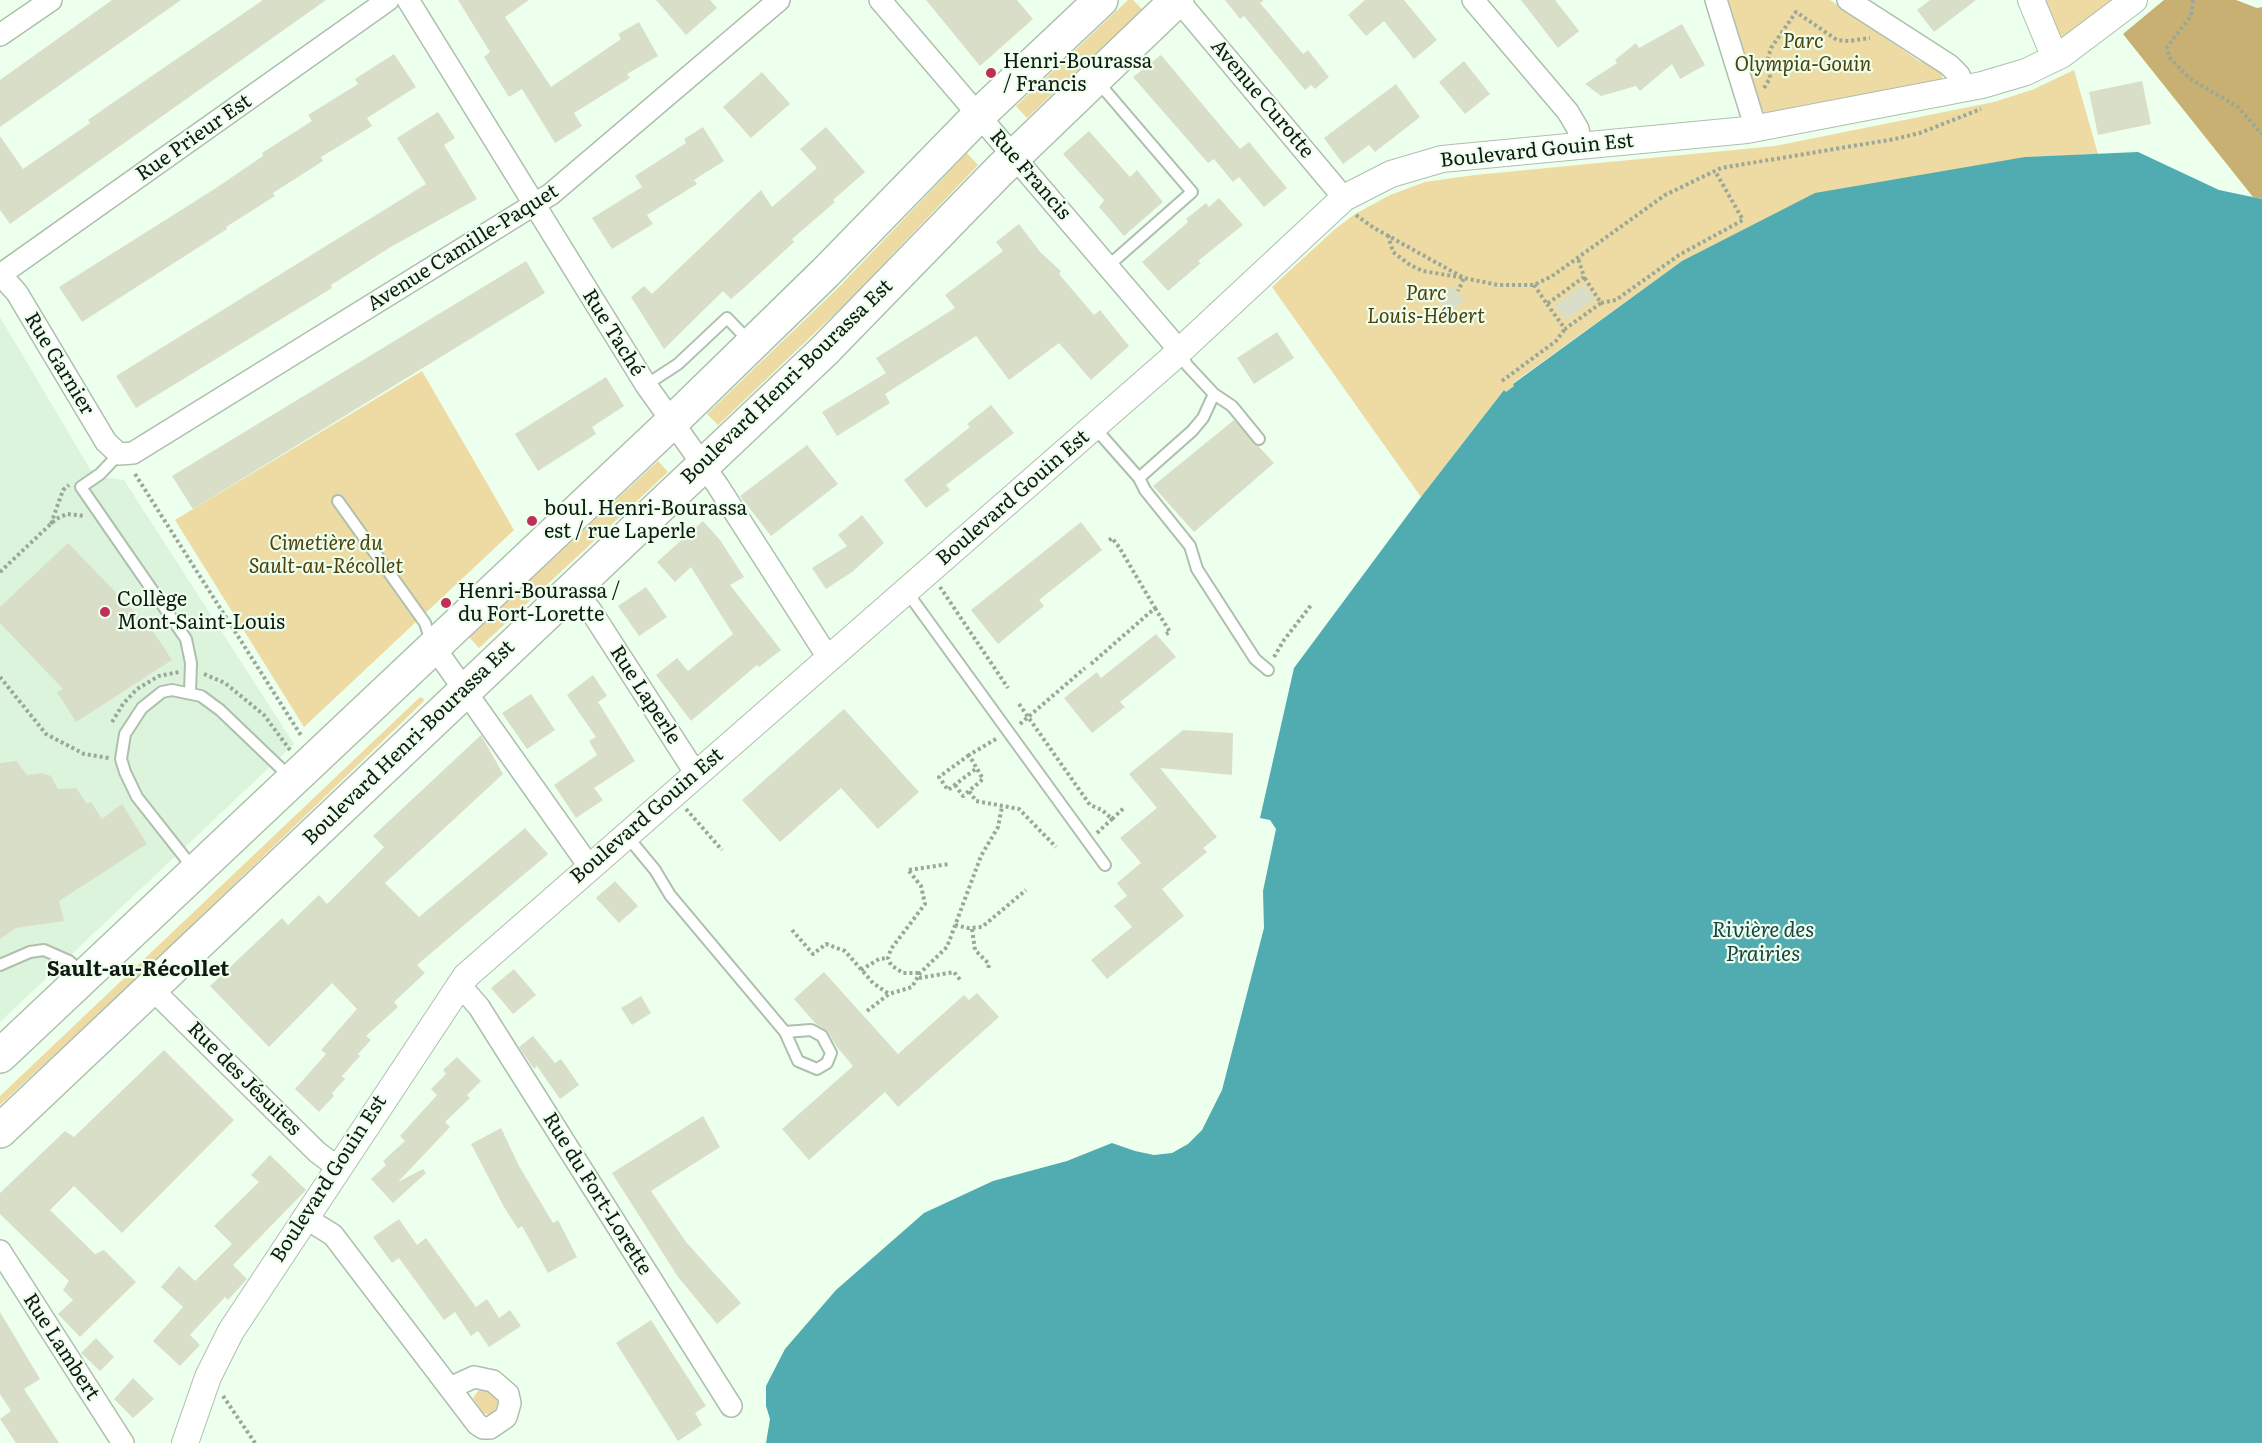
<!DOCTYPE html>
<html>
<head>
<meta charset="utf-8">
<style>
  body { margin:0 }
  canvas { display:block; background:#edffed }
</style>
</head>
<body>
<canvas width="2262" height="1443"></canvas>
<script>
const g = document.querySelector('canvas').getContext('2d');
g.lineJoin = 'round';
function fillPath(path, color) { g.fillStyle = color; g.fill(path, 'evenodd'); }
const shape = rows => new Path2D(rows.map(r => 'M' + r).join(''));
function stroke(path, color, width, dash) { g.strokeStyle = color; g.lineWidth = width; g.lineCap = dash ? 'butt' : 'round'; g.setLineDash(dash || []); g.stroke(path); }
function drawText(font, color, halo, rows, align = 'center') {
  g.font = font + ' Literata,serif'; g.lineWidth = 4.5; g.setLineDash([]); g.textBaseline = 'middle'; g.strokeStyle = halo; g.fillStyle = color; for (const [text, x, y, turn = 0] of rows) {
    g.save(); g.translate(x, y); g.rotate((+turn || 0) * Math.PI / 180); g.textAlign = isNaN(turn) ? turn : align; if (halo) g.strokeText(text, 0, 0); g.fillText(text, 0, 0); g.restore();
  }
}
fillPath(shape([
  [0,317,90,469,102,477,124,480,294,744,0,1022]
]), '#dcf4dc');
fillPath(shape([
  [1128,0,1133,0,1142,9,1027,118,1016,106],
  [1724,0,1830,0,1919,61,1932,64,1943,72,1942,79,1763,114],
  [2041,0,2116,0,2063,39,2061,35,2056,38],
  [2074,70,2098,154,2025,157,1682,261,1513,383,1514,386,1506,392,1503,391,1421,497,1272,287,1334,230,1355,214,1390,195,1425,182,1475,175,1775,146,1994,102,2032,90],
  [967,153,978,165,844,305,718,425,707,414,839,287],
  [422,371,514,530,304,727,175,520],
  [658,461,668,472,479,648,469,637],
  [420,697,424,699,423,702,132,983,0,1105,0,1096],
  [485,1390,490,1391,498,1401,495,1411,489,1415,483,1413,473,1398,478,1391]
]), '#eedaa3');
fillPath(shape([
  [2164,0,2236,0,2257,8,2262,7,2262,199,2253,197,2123,34]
]), '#c7b071');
fillPath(shape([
  [2138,152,2219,190,2262,199,2262,1443,766,1443,770,1419,766,1406,766,1386,785,1349,836,1290,924,1213,993,1181,1067,1161,1112,1143,1135,1151,1154,1155,1172,1153,1188,1144,1202,1130,1222,1090,1264,928,1263,891,1276,829,1270,820,1260,818,1294,668,1421,497,1504,390,1506,392,1514,386,1513,384,1682,261,1815,193,2025,157]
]), '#51acb1');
fillPath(shape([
  [112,0,181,0,0,127,0,80],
  [263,0,326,0,10,224,0,210,0,136,23,169,90,123,88,120,108,106],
  [458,0,529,0,505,17,551,87,621,39,618,34,639,22,658,56,627,74,630,78,574,113,582,126,555,143,522,89,509,97,484,57,490,52],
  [656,0,710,0,717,8,686,35],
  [926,0,1017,0,1033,19,980,66],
  [1225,0,1264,0,1260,3,1303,54,1308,50,1329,77,1315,89,1311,85,1305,90,1244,16,1240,19],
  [1365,0,1404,0,1437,40,1414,59,1384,21,1366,36,1348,15],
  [1521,0,1555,0,1579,31,1558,48],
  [1930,0,1976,0,1934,32,1917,10],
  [1682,24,1705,65,1680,79,1672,64,1640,91,1636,86,1601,96,1585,84,1617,63,1615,60,1636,43,1639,48],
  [394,54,416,87,367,118,372,126,321,157,323,161,273,193,275,196,226,227,227,229,82,322,59,287,213,190,263,156,262,153,312,121,308,115,358,84,355,79],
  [1161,55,1240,149,1249,142,1287,188,1264,207,1239,177,1233,182,1214,159,1208,163,1133,77],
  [1464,61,1490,94,1465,114,1439,82],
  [762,72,790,104,751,138,723,107],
  [2142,81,2151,124,2098,135,2089,92],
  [1396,84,1420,117,1375,152,1369,145,1343,164,1324,138],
  [438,112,455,138,444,145,477,199,389,248,331,285,332,288,136,408,116,376,426,184,397,138],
  [703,127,724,161,694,180,697,184,647,215,653,224,612,249,592,218,642,187,635,176,686,143,684,139],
  [826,127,865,172,833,200,835,202,792,239,794,242,745,287,731,299,723,291,664,349,631,297,644,286,652,294,761,190,772,207,817,168,800,149],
  [1089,131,1130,177,1137,170,1163,202,1124,236,1099,207,1104,200,1063,154],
  [1219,198,1243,225,1198,261,1201,263,1168,291,1142,262,1188,222,1186,219,1206,203,1209,207],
  [1019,224,1041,253,1061,271,1059,274,1094,315,1100,310,1129,346,1091,380,1059,343,1009,380,976,336,885,394,890,403,837,436,822,412,886,373,876,358,955,308,945,295,1003,251,996,242],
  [526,261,545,293,193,509,172,476],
  [1584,284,1595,299,1566,320,1555,305],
  [1453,286,1465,300,1450,313,1438,300],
  [1277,332,1294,358,1254,384,1237,358],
  [606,377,624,406,592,427,596,434,538,471,515,434],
  [991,405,1014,433,946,485,950,490,926,508,904,480,970,427,967,424],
  [1234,420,1274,463,1194,532,1153,486],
  [807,445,838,484,771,536,740,496],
  [862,515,884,543,852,572,826,589,812,568,847,546,838,535],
  [703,521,720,540,744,577,730,585,781,650,759,667,757,665,691,721,656,675,677,658,688,671,733,634,691,567,675,582,657,562],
  [1081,522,1102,550,1039,600,1044,606,998,644,971,610],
  [68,543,153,631,172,660,76,722,57,692,63,689,0,623,0,607],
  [646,587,667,617,639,636,618,606],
  [1156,634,1176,657,1120,702,1125,707,1092,733,1064,698,1097,672,1101,678],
  [593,675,607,696,598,702,635,761,594,788,603,800,576,818,554,785,597,755,589,741,596,737,567,695],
  [531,694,555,730,527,749,502,713],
  [844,709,919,792,878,829,841,788,780,842,742,800],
  [1183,730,1233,733,1232,775,1160,768,1217,837,1203,848,1207,852,1162,889,1184,916,1107,979,1091,960,1132,927,1114,906,1127,896,1117,883,1141,863,1120,838,1157,808,1129,774],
  [481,735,503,774,385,883,419,917,525,828,548,854,417,965,425,973,394,1002,398,1007,366,1036,371,1040,358,1054,360,1056,342,1076,345,1079,332,1093,334,1096,319,1112,295,1089,326,1054,321,1050,357,1009,332,983,269,1047,210,986,282,918,288,925,319,895,327,904,384,847,373,836],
  [16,761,27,775,42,773,51,776,58,789,76,788,87,804,91,802,102,819,122,804,147,844,59,901,64,921,16,928,0,939,0,763],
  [615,881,638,906,619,923,596,898],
  [514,969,536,995,513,1014,491,988],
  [824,972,898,1054,964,995,969,1000,977,993,999,1017,898,1107,885,1092,809,1160,782,1129,853,1066,837,1047,828,1032,816,1024,794,999],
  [641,996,651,1013,632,1025,621,1008],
  [533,1036,555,1063,561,1059,579,1085,560,1099,537,1066,534,1069,519,1047],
  [164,1050,234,1120,122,1233,74,1186,50,1210,95,1254,104,1250,136,1282,80,1337,58,1314,73,1300,63,1290,69,1281,0,1214,0,1193,65,1131,74,1137],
  [457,1057,481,1081,467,1095,470,1098,445,1122,450,1127,398,1182,423,1169,426,1173,393,1203,371,1179,386,1165,383,1161,405,1141,400,1136,437,1095,431,1089,446,1074,443,1070],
  [703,1116,720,1147,651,1191,686,1242,741,1303,717,1324,678,1277,612,1173],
  [501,1128,519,1166,553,1223,558,1220,577,1257,548,1273,522,1226,518,1229,504,1207,471,1144],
  [270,1155,306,1190,233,1265,247,1279,228,1300,225,1297,190,1335,200,1345,180,1366,153,1341,183,1307,161,1287,179,1266,195,1281,232,1244,214,1226,259,1182,251,1175],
  [399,1219,417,1245,426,1238,476,1307,487,1299,499,1318,510,1310,521,1326,489,1347,478,1331,471,1336,455,1312,444,1320,399,1258,392,1263,373,1237],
  [0,1312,40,1379,24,1389,59,1443,16,1443,0,1419,11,1411,0,1394],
  [651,1320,706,1406,695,1413,702,1425,678,1441,616,1343],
  [96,1338,114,1357,100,1371,81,1353],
  [133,1378,154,1399,133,1418,114,1399]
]), '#d9dec9');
const service = shape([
  [1098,82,1192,192,1108,266],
  [646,385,678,364,727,318,750,342],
  [1214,394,1232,406,1259,439],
  [1094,427,1139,478,1192,431,1203,418,1214,394,1187,365,1181,352],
  [119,454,100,474,81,487,186,639,191,663,190,692],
  [1139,478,1145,490,1190,546,1197,569,1255,659,1268,670],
  [338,501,425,623,431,641],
  [907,592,1105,865],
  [626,835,655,870,670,895,785,1032,798,1061,817,1069,827,1063,831,1053,822,1036,811,1030,785,1032],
  [193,868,137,797,125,772,121,759,125,734,142,708,162,692,172,690,201,696,220,710,290,777],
  [0,965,30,952,44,950,69,961,84,974]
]);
const minor = shape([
  [408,0,646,385,718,486,829,659],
  [880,0,1180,351],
  [1178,0,1344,198],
  [1473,0,1568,112,1578,129,1581,145],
  [1716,0,1756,129],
  [1848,0,1949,65,1959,75,1964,88],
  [0,35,51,0],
  [0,274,17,293,106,442,119,454,133,453,551,194,779,0],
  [0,275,388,0],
  [572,587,591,611,696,774],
  [434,647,589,866],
  [459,984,479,1007,731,1406],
  [152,989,317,1152,337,1167],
  [304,1217,333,1235,477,1424,483,1428,490,1428,506,1417,510,1403,508,1394,493,1381,474,1377,450,1388],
  [0,1251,123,1443]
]);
const tertiary = shape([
  [2031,0,2055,58],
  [185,1443,208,1377,231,1331,466,976,1169,361,1344,198,1391,174,1442,159,1747,130,1982,85,2026,72,2061,55,2134,0]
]);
const primary = shape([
  [0,1056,672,422,825,273,979,115,1101,0],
  [0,1131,824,351,999,171,1177,0]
]);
stroke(service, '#aebfae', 14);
stroke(minor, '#aebfae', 24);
stroke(tertiary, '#aebfae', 28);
stroke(primary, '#aebfae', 36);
stroke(shape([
  [2193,0,2191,16,2167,47,2169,57,2189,78,2238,107,2262,134],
  [1764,88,1770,78,1768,58,1771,48,1796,12,1837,40,1849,41,1870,38],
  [1356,215,1374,228,1464,278,1498,285,1534,285,1552,276,1665,195,1721,168,1895,139,1920,133,1981,109],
  [1388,235,1393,252,1410,265,1423,271,1464,278,1458,291],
  [1534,285,1547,304,1584,277,1578,258],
  [1601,303,1616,300,1679,255,1743,220,1715,171],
  [1547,304,1565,329,1601,303,1584,277],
  [1502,381,1556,341,1565,329],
  [135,474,302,737],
  [51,524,63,490,69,485],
  [0,572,56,519,67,514,85,516],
  [940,587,1008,688],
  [1155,608,1170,632,1166,634],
  [1274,657,1284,640,1312,604],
  [1091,664,1155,608,1119,547,1112,538,1107,542],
  [204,674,225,683,264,715,290,750],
  [0,677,46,734,84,754,109,758],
  [1019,704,1090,805,1102,810,1112,819,1125,807],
  [112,722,123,704,137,689,159,676,179,672],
  [1020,724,1085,668],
  [996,739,969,755,983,779,969,791,976,801,1019,809,1056,847],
  [969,755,939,777,948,790,977,768],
  [955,785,963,796,969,791],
  [686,809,722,850],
  [1097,833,1112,819],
  [909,870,949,864],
  [909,871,921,886,925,904,891,949,888,958,891,965,903,973,920,973],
  [955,925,968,928,982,927,1026,890],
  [972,929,975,950,989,964,988,970],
  [792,930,813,954,826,944,845,951,873,983,889,994],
  [861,970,879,959,888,958],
  [919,978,954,972,961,981],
  [867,1011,889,994,912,987,920,973,947,947,981,856,998,827,1002,807],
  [223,1396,255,1443]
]), '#9aa89a', 4, [3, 3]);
stroke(service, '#fff', 10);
stroke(minor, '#fff', 21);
stroke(tertiary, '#fff', 26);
stroke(primary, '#fff', 33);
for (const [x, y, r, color] of [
  [991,73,6,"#bf3059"],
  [532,521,6,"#bf3059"],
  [446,603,6,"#bf3059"],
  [105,612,6,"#bf3059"]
]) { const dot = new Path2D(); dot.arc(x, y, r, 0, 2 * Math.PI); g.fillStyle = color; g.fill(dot); stroke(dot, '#edffed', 2); }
drawText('italic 20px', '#4f400c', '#edffed', [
  ["Parc",1803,42],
  ["Olympia-Gouin",1803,65],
  ["Parc",1426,294],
  ["Louis-Hébert",1426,317],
  ["Cimetière du",326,544],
  ["Sault-au-Récollet",326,567]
]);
drawText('20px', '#121812', '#edffed', [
  ["Henri-Bourassa",1003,62],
  ["/ Francis",1003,85],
  ["boul. Henri-Bourassa",544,509],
  ["est / rue Laperle",544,532],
  ["Henri-Bourassa /",458,592],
  ["du Fort-Lorette",458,615],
  ["Collège",117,600],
  ["Mont-Saint-Louis",117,623]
], 'left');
drawText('20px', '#121812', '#edffed', [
  ["Avenue Curotte",1262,99,50],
  ["Rue Prieur Est",194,138,-35],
  ["Boulevard Gouin Est",1537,151,-6],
  ["Rue Francis",1030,175,49],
  ["Avenue Camille-Paquet",463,248,-32],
  ["Rue Taché",613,333,58],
  ["Rue Garnier",59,364,59],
  ["Boulevard Henri-Bourassa Est",787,382,-44],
  ["Boulevard Gouin Est",1013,498,-41],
  ["Rue Laperle",645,695,57],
  ["Boulevard Henri-Bourassa Est",409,743,-44],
  ["Boulevard Gouin Est",647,816,-41],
  ["Rue des Jésuites",244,1079,45],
  ["Boulevard Gouin Est",329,1179,-57],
  ["Rue du Fort-Lorette",597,1194,58],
  ["Rue Lambert",61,1347,57]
]);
drawText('italic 21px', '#184245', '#edffed', [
  ["Rivière des",1763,931],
  ["Prairies",1763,955]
]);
drawText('bold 21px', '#121812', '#edffed', [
  ["Sault-au-Récollet",138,970]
]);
</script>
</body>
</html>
